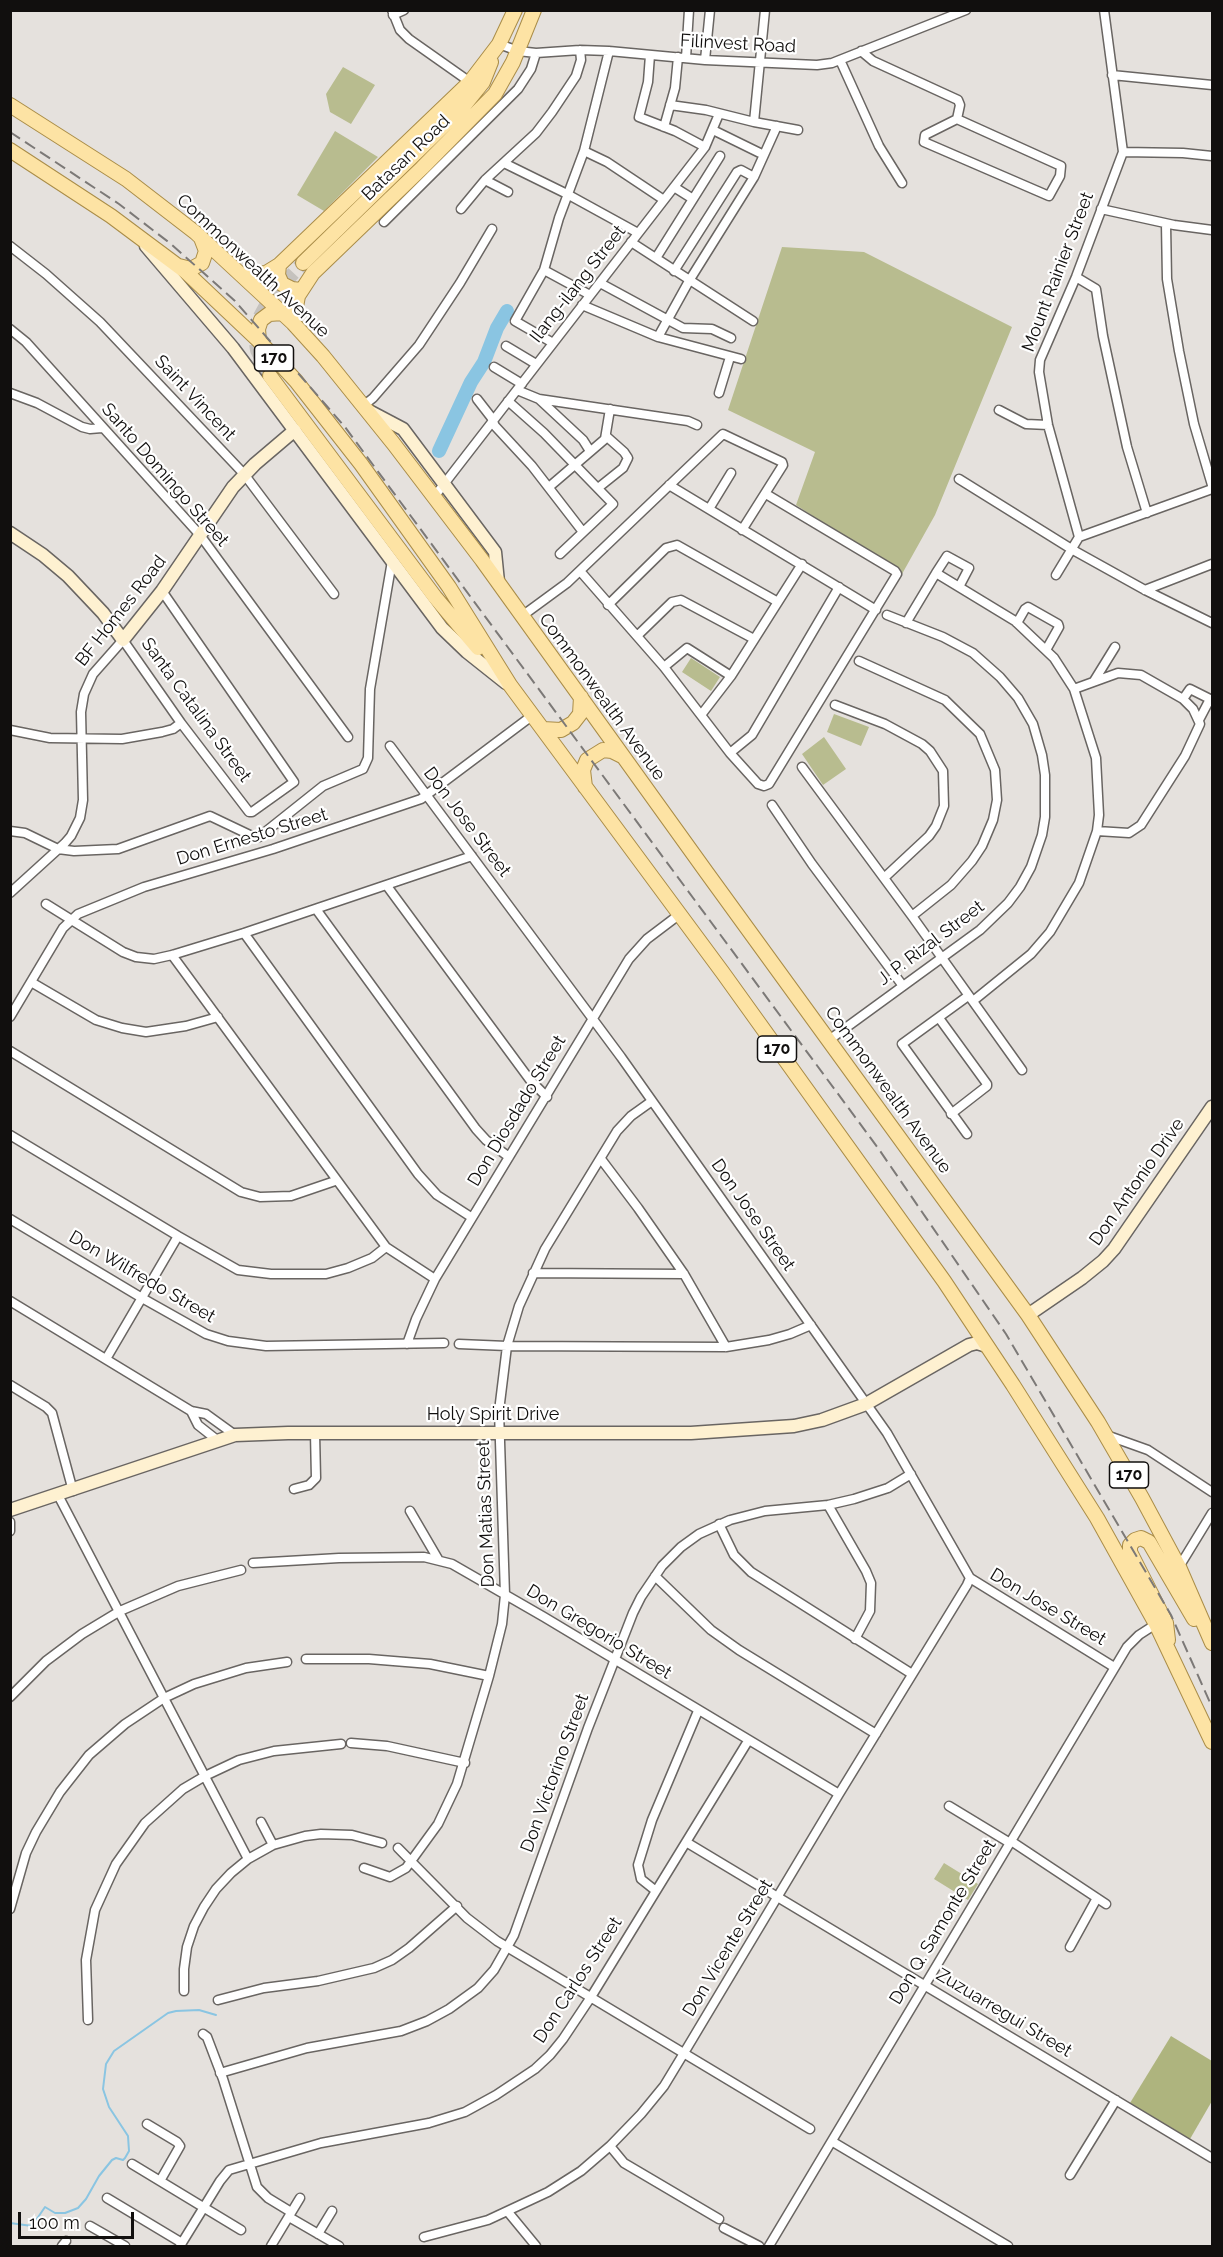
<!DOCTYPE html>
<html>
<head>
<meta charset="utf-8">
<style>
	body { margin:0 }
	#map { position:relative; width:1223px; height:2257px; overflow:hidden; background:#e5e1dd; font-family:Raleway,sans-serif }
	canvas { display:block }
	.frame { position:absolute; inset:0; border:12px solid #110f0e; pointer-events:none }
	.scale { position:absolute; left:18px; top:2212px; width:116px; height:27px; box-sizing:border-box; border:3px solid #110f0e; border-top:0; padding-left:8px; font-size:18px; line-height:21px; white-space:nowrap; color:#110f0e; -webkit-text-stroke:4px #fff; paint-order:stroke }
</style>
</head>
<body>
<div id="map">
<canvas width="1223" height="2257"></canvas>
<div class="frame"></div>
<div class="scale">100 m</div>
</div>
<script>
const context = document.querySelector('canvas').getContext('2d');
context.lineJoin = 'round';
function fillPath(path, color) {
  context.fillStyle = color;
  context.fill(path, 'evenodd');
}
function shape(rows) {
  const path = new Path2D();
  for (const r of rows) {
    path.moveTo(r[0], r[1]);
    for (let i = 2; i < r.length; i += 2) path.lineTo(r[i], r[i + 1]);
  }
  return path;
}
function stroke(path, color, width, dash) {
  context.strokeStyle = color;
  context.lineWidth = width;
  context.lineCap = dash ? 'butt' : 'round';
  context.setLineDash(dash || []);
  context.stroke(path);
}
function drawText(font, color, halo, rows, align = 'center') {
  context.font = font + ' Raleway,sans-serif';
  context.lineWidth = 4.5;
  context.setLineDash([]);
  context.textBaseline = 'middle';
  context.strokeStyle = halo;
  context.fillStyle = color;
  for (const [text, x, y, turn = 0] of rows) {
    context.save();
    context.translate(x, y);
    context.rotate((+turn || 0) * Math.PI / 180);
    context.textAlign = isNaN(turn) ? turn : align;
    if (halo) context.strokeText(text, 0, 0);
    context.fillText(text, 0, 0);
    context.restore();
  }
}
fillPath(shape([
	[343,67,375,85,351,124,330,112,326,94],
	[335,131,378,157,324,211,297,195],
	[782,247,864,252,1012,327,935,515,902,574,796,505,815,452,728,410],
	[691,658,720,677,711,691,682,672],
	[834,714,869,727,861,746,827,732],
	[824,737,846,769,823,785,802,754],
	[944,1863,978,1884,968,1900,934,1879]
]), '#b8bc8f');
fillPath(shape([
	[1171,2036,1212,2061,1212,2101,1190,2139,1130,2103]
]), '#aeb47e');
stroke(shape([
	[10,2223,32,2226,45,2207,55,2213,65,2213,78,2208,86,2199,99,2176,112,2160,116,2158,123,2160,125,2158,129,2151,128,2136,109,2107,103,2089,106,2064,114,2051,168,2013,176,2011,199,2010,216,2015]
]), '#8ac5e2', 2);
stroke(shape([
	[439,451,471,382,484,362,497,328,507,311]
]), '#8ac5e2', 14);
stroke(shape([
	[270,376,257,350,255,337,257,322,270,298,303,263]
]), '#c5c2be', 14, [14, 7]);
const street = shape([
	[392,10,400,30,409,39,470,82],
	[393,15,404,10],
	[499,44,518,51,536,53,580,50,609,51,705,60,817,65,832,63,966,10],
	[861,51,873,61,958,100,960,105,957,119,1061,166,1060,176,1049,196,924,142,925,135,957,119],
	[650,55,648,82,639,117,675,131,705,147],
	[686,58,689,10],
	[705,60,710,10],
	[840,60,879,146,902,183],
	[1112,75,1212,85],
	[670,105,706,110,754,122,798,130],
	[754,122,765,10],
	[664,127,675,88,678,57],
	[713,130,764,155],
	[584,151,607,162,664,200],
	[1123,152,1183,153,1212,156],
	[504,163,567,194,638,233],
	[485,180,508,192],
	[674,187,693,199],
	[461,209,485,180,536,133,552,112,576,76,581,60,580,50],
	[1101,209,1174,225,1212,230],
	[384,222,518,89,531,69,536,53],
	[1166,224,1167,279,1179,351,1194,424,1212,485],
	[631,242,753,321],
	[10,246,46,274,100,322,227,456,244,474,334,594],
	[656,258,720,156],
	[544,270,590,295],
	[674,271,737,172,741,170,754,177],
	[1076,277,1096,289,1103,336,1127,447,1147,513],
	[600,283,683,328,712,329,731,338],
	[582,305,658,337,741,359],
	[10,329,26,342,200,535,348,737],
	[658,337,689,281,754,177,777,126],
	[553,343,515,321,544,270,559,218,584,151,609,51],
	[506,346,536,364],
	[494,367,522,384],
	[517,390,539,399,688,421,697,425],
	[10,393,37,403,82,427,90,429,102,428],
	[719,393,730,357],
	[477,399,491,417,495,426,532,466,583,532],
	[539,399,583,440,590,451],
	[508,401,544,433,613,504,560,554],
	[363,406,373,398,419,345,460,283,492,229],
	[999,410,1026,424,1048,425],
	[959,479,1073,550,1145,590,1212,623],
	[669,485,876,610],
	[549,487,605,439,610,409],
	[598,488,623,468,628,458,624,452,606,436],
	[434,497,705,147,719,114],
	[709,509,731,473],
	[1079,537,1212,489],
	[580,571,664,667,730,753,758,784,764,786,769,784,897,574,895,571,766,494],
	[936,573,947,556,969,568,959,587],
	[1056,575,1079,537,1048,425,1039,372,1040,360,1076,277,1123,152,1104,10],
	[1145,590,1212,564],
	[608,605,666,548,677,545,778,602],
	[522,616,567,583,723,434,782,462,783,465,742,530],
	[906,623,936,573,1015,621,1054,658,1074,689,1096,758,1099,815,1097,831,1079,883,1050,932,1031,954,973,1001],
	[1017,623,1025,609,1028,607,1058,624,1059,627,1046,650],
	[637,636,672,602,681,600,754,639],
	[859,661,945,700,980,734,995,770,997,800,993,820,982,846,972,861,951,885,912,916],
	[664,667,687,648,731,676],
	[1094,681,1115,647],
	[1074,689,1118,673,1141,675,1183,699,1193,709,1200,724,1185,756,1141,825,1129,833,1097,831],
	[1183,699,1190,689,1210,699,1199,720],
	[835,705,885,724,922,744,930,751,943,771,944,806,936,826,929,836,884,878],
	[701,715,731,676,802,564],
	[10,730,50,738,122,739,162,732,173,729,181,723],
	[390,746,621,1057,887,1433,970,1578,1114,1667],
	[730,753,752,735,839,587],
	[802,767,912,916,1022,1070],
	[772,805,812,864,903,986],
	[10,831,25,833,58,849,74,851,118,849,210,816,252,836,259,837,323,786,363,769,368,758,370,689,392,561],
	[387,886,530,1080,547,1097],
	[10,893,65,843,71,836,80,818,83,800,81,712,84,694,93,674,123,640,181,723,249,812,252,812,294,782,162,591],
	[46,904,123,952,136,957,154,959,172,955,244,933,472,856],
	[316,909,476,1129,486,1140,509,1157],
	[244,933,418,1174,437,1195,471,1217],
	[172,955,386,1247,435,1279],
	[31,982,96,1020,122,1028,146,1032,186,1026,218,1017],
	[10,1017,63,928,78,914,144,887,273,849,421,799,533,715],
	[939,1018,987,1084,987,1086,951,1114],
	[829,1040,980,930,1008,903,1020,887,1031,867,1042,835,1045,817,1045,775,1042,755,1033,724,1018,698,1000,677,973,653,943,637,887,615],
	[10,1051,241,1192,260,1197,291,1196,335,1181],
	[967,1134,902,1044,968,996],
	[10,1135,178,1236,238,1270,271,1274,326,1274,348,1268,372,1258,386,1247],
	[601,1159,638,1208,684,1274,726,1347],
	[10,1219,142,1298,206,1334,228,1341,266,1346,444,1343],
	[533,1273,684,1274],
	[10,1301,191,1411,206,1414,235,1435],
	[407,1344,416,1319,435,1279,629,959,647,939,680,914],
	[459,1344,507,1346,726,1347,769,1340,790,1334,811,1325],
	[106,1359,178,1236],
	[10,1385,46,1407,52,1413,73,1491],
	[191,1411,198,1425,217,1440],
	[1106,1435,1148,1450,1212,1492],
	[294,1489,309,1485,316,1478,315,1433],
	[58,1495,248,1859],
	[828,1505,866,1571,871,1583,870,1611,855,1639],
	[410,1511,438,1559],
	[10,1522,10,1531],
	[719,1524,734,1555,751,1572,912,1674],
	[253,1563,339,1558,424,1557,452,1564,544,1617,839,1794],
	[1179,1567,1212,1513],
	[655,1576,711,1630,739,1650,876,1734],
	[306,1659,369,1659,430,1664,489,1676],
	[10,1697,46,1661,82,1634,120,1611,178,1586,241,1570],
	[351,1743,387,1746,465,1763],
	[949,1806,1010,1843],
	[261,1822,273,1845],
	[1011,1841,1106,1904],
	[686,1842,1212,2158],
	[398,1848,467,1918,497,1941,810,2129],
	[364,1868,390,1877,406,1868,438,1824,457,1784,489,1676,502,1624,505,1595,499,1411,507,1346,519,1306,545,1249,617,1131,631,1116,652,1101],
	[656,1891,641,1879,638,1865,652,1820,698,1711],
	[10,1909,26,1853,36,1832,60,1792,89,1755,125,1724,164,1698,194,1684,246,1668,287,1662],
	[1070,1947,1097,1898],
	[184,1991,184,1969,187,1947,194,1926,204,1907,216,1889,231,1873,248,1859,273,1845,305,1836,321,1834,352,1835,382,1843],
	[218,2000,264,1988,318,1981,374,1968,392,1960,409,1948,457,1906],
	[88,2020,86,1960,95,1910,116,1864,145,1823,183,1789,205,1776,239,1760,274,1751,341,1744],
	[203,2034,207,2037,223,2079,257,2187,268,2198,291,2212],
	[220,2073,307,2048,401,2031,427,2021,449,2009,478,1988,494,1970,514,1935,588,1728,633,1613,641,1597,662,1566,681,1547,699,1534,730,1520,765,1511,828,1505,854,1499,888,1488,911,1474],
	[147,2124,177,2142,180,2146,160,2181],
	[833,2142,1008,2246],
	[610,2146,624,2163,719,2219],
	[132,2164,241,2230],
	[1070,2175,1116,2100],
	[107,2198,182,2243],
	[508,2212,536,2246],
	[289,2217,339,2246],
	[90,2226,125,2246],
	[724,2228,759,2246],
	[318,2234,332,2211],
	[424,2237,488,2220,548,2192,581,2171,610,2146,641,2114,664,2086,684,2053,839,1794,967,1585,970,1578],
	[62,2246,66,2241],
	[180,2246,220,2181,229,2170,321,2143,429,2123,465,2112,496,2095,535,2069,550,2055,563,2039,591,1997,748,1741],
	[271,2246,300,2198],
	[769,2246,1127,1647,1139,1635,1156,1624]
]);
const secondary = shape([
	[146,246,233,348,442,628,467,652,506,683],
	[367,410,403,429,495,552,498,582],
	[10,533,43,555,68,576,103,613,123,640,162,591,233,487,255,464,295,430],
	[1028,1315,1082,1278,1103,1261,1114,1249,1212,1107],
	[10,1510,235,1435,288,1433,691,1433,794,1426,822,1420,866,1404,969,1345,977,1343,987,1346]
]);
const primary = shape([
	[10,105,126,179,196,233,293,323,323,356,393,443,482,560,707,873,1028,1315,1098,1422,1142,1498,1179,1567,1212,1643],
	[10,150,111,216,186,272,259,341,296,381,361,464,449,587,510,685,723,973,944,1281,1013,1385,1097,1518,1156,1624,1212,1742],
	[303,263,462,108,483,82,491,62],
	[279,265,278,275,282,284,292,289,301,290],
	[179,266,191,269,202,263,206,251,201,238],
	[242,275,266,273,279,265,470,82,499,44,515,10],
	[293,323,298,296,313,273,422,168,495,94,513,62,534,10],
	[259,341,258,329,261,320,269,314,283,313],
	[270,376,435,597,478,648],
	[543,729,561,730,573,723,580,714,581,697],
	[585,787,583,770,587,760,603,750,612,751,622,756],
	[1168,1640,1166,1623,1130,1552,1130,1545,1135,1540,1141,1538,1149,1542,1194,1619]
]);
stroke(street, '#696562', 11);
stroke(secondary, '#696562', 15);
stroke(primary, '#aa8d48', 16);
stroke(street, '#fff', 8);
stroke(secondary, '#fef1d1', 12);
stroke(primary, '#fde3a4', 14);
stroke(shape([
	[10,132,119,204,171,244,235,301,345,427,878,1148,1006,1334,1171,1615,1212,1707]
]), '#7c7977', 2, [12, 6]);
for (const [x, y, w] of [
	[274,358,39],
	[777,1049,39],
	[1129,1475,39]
]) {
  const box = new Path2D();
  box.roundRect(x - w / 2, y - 13, w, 26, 4.5);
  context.fillStyle = '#fff';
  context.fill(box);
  stroke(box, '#110f0e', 1.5);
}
drawText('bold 16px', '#110f0e', null, [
	["170",274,358],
	["170",777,1049],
	["170",1129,1475]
]);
drawText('18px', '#110f0e', '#fff', [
	["Filinvest Road",738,44,3],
	["Batasan Road",406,158,-44],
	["Commonwealth Avenue",253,266,43],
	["Mount Rainier Street",1058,272,-69],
	["Ilang-ilang Street",578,284,-52],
	["Saint Vincent",195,398,47],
	["Santo Domingo Street",165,475,49],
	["BF Homes Road",121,611,-52],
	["Commonwealth Avenue",602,697,54],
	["Santa Catalina Street",196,710,54],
	["Don Jose Street",467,822,53],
	["Don Ernesto Street",252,837,-17],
	["J. P. Rizal Street",931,943,-37],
	["Commonwealth Avenue",888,1090,54],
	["Don Diosdado Street",517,1111,-59],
	["Don Antonio Drive",1137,1182,-55],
	["Don Jose Street",753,1215,55],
	["Don Wilfredo Street",142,1277,30],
	["Holy Spirit Drive",493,1415],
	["Don Matias Street",486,1514,-92],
	["Don Jose Street",1048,1607,31],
	["Don Gregorio Street",599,1632,31],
	["Don Victorino Street",555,1773,-70],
	["Don Q. Samonte Street",943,1922,-59],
	["Don Vicente Street",728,1948,-59],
	["Don Carlos Street",578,1980,-57],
	["Zuzuarregui Street",1004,2013,31]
]);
</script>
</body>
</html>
